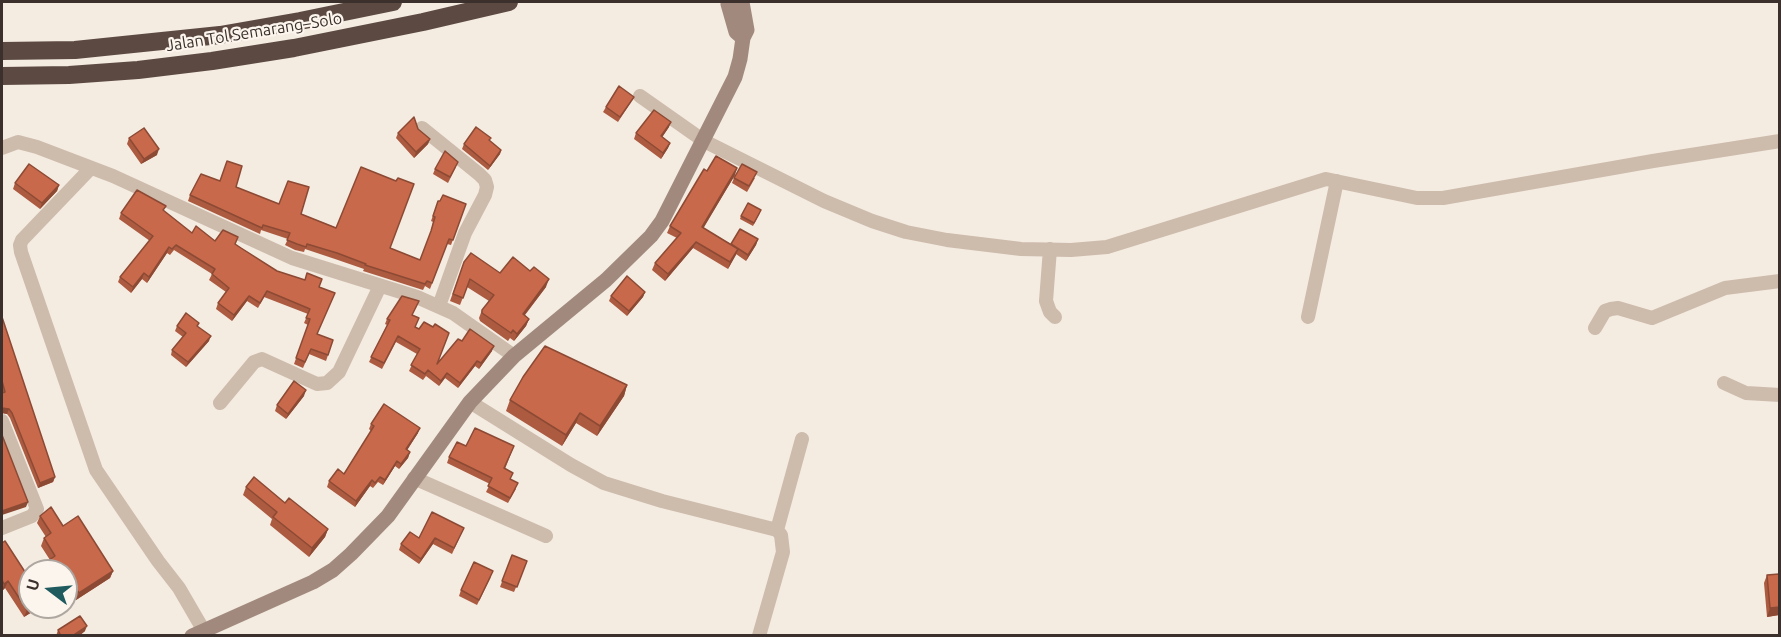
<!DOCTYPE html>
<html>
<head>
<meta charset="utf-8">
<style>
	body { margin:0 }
	#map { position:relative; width:1781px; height:637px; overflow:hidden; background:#f4ebe1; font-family:Ubuntu,sans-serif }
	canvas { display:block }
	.frame { position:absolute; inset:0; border:3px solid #3b302b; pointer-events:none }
	.north { position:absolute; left:18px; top:559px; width:60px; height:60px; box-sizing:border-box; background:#fbf5ee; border:2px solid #aea6a0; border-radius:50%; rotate:286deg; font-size:16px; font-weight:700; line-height:24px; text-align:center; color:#3b302b }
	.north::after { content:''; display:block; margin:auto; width:21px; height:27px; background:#1f5a5e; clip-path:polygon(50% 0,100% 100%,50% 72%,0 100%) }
</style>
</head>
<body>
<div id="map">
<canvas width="1781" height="637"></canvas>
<div class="frame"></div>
<div class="north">U</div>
</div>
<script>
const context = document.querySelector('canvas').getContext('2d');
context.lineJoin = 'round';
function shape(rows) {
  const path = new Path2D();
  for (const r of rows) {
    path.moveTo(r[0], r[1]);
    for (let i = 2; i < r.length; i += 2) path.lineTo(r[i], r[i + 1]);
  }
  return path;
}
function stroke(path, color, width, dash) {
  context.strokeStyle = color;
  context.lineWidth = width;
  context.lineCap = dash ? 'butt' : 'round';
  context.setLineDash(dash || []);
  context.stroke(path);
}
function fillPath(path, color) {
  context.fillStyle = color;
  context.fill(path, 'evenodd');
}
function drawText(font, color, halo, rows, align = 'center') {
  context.font = font + ' Ubuntu,sans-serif';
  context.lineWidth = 4.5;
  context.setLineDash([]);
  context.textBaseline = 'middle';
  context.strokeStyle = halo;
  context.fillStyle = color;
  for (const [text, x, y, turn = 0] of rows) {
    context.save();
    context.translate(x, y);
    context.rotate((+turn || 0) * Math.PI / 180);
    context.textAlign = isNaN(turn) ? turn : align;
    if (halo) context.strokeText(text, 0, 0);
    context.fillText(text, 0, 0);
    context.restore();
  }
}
stroke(shape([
	[640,96,704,141,824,201,872,221,906,232,947,240,1021,249,1071,250,1107,247,1326,179,1417,198,1443,198,1653,161,1780,141],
	[422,128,479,174,485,180,487,187,485,195,465,233,439,306],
	[2,148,18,142,37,147,113,176,292,258,417,297,453,313,514,356],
	[91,168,22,240,20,245,21,252,96,470,158,561,179,588,204,631],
	[1050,249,1046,301,1050,312,1055,317],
	[1308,317,1337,181],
	[1595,328,1605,311,1611,309,1618,308,1652,318,1725,288,1780,281],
	[1724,383,1746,393,1780,395],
	[470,402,571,465,604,483,662,501,777,530,781,535,783,552,759,636],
	[220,403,254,362,262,359,317,384,327,383,339,372,380,286],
	[2,421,37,509,32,516,2,528],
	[414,478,546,536],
	[777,530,802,439]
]), '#cdbbac', 14);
stroke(shape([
	[728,4,736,32,743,38],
	[192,636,313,582,333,570,351,554,388,516,470,402,514,356,606,280,651,236,662,221,735,77,740,59,743,38,747,30,742,2]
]), '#a18a7d', 15);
stroke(shape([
	[2,51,75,50,220,35,300,21,393,2],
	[2,76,69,75,138,70,212,61,294,48,423,22,509,2]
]), '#5c4a42', 18);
fillPath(shape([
	[631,102,618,122,603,112,606,107],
	[669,127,662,137,670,143,668,148,661,159,634,139,636,133],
	[418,129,430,139,428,144,414,158,396,138,398,133],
	[129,138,157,155,141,164,127,144],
	[464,144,501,150,500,154,488,170,462,149],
	[456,167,448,183,433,174,435,169],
	[707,171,735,175,703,228,731,244,758,239,756,245,746,261,736,254,728,269,693,248,665,281,652,270,655,263,677,238,667,233,670,226],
	[734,178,755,178,747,192,732,183],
	[15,183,59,185,57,191,40,209,13,189],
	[236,187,301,214,420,260,430,236,433,222,431,221,438,201,466,204,451,245,447,244,430,289,425,286,423,290,363,271,364,269,335,259,305,249,304,252,295,250,285,245,288,239,261,230,260,234,188,201,190,195],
	[164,211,192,233,215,241,235,244,277,271,319,287,317,334,333,340,326,361,309,354,303,368,294,364,308,325,304,323,308,314,264,297,258,308,247,301,232,321,216,309,218,303,226,292,209,280,212,274,174,250,170,255,167,253,147,283,142,279,131,293,118,282,120,277,150,241,119,219,121,213],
	[760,213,753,226,740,219,741,216],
	[464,262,546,287,525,315,529,319,526,326,514,341,510,338,508,341,480,321,479,318,482,310,489,301,467,287,460,305,450,301],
	[645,292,643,297,627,316,609,301,611,296],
	[413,315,415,327,437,364,462,341,492,351,479,369,475,366,458,388,445,378,439,386,426,376,423,380,409,371,417,354,396,342,382,369,369,362,387,325,385,324,387,319],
	[2,317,55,477,53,482,38,488,10,418,7,414,2,413],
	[177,326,198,327,209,341,186,367,171,355,172,350,183,337,175,331],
	[627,385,624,396,597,436,576,423,562,446,506,411,510,400],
	[304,396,286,419,275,411,277,405],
	[371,424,418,433,407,450,410,452,408,458,399,469,395,466,383,485,378,482,373,488,370,486,355,507,327,487,329,481,344,474,371,431,369,429],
	[466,446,514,446,505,469,516,489,508,503,486,492,490,484,447,463,449,457],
	[246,487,285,503,328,529,325,537,309,557,270,525,272,519,243,495],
	[40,516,63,526,113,571,110,578,76,600,68,588,66,590,66,571,50,560,41,546,44,538,46,537,37,523],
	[464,528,452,554,433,544,419,564,399,550,401,544,419,538],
	[2,543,30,607,40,607,24,617,5,588,2,591],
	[512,555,527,561,514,592,500,587],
	[1767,575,1779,615,1767,617,1764,583],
	[491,577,477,605,459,596,461,590],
	[58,630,85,631,79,636,56,636]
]), '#ac5a40');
fillPath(shape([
	[671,122,669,127,659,142,661,136],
	[430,139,428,144,414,158,416,152],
	[670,143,668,148,661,159,663,153],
	[159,149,157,155,141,164,144,159],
	[501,150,500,154,488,170,490,166],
	[737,168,735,175,700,234,702,227],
	[59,185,57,191,40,209,42,203],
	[758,239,756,245,746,261,748,255],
	[696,242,693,248,665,281,668,274],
	[169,247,167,253,147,283,149,277],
	[738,249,736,255,728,269,730,262],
	[144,273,142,279,131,293,133,287],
	[549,279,546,287,520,321,523,314],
	[645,292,643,297,627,316,629,311],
	[249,296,247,301,232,321,234,315],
	[529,319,526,326,514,341,517,334],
	[211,336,209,341,186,367,188,362],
	[494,346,492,351,479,369,481,363],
	[477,361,475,366,458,388,460,383],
	[447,373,445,378,439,386,441,381],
	[627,385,624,396,597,436,600,426],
	[306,390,304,396,286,419,288,414],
	[2,408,9,409,7,414,2,413],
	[580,413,576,423,562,446,566,435],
	[420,428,418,433,404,455,406,449],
	[410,452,408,458,399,469,401,464],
	[397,461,395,466,383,485,385,480],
	[55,477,53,482,38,488,40,483],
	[372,480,370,486,355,507,356,501],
	[28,502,26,507,2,515,2,511],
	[328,529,325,537,309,557,312,548],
	[435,538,433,544,419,564,421,559],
	[113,571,110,578,76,600,79,593],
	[8,581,5,588,2,591,4,584],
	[71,581,68,588,66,590,66,584],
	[31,607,40,607,24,617,27,610],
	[1779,607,1779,615,1767,617,1770,608],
	[87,626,85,631,79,636,72,636]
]), '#8c4a34');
const building = shape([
	[619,86,634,97,620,117,606,107,619,86],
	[654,110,671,122,661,136,670,143,663,153,636,133,654,110],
	[414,117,418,129,430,139,416,152,398,133,414,117],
	[476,127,491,138,489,140,501,150,490,166,464,144,476,127],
	[144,128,159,149,144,159,129,138,144,128],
	[445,151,458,162,450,177,435,169,445,151],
	[716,156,737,168,702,227,738,249,730,262,696,242,668,274,655,263,681,233,670,226,704,169,707,171,716,156],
	[227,161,242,166,236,187,279,204,288,181,309,187,301,214,336,228,361,167,396,181,398,178,414,184,390,248,420,260,431,231,435,217,433,216,438,201,440,201,443,195,466,204,453,240,449,239,432,283,427,281,425,284,365,265,366,264,337,253,307,244,306,247,297,244,287,240,290,233,263,225,262,228,190,195,201,174,220,181,227,161],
	[29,164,59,185,42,203,15,183,29,164],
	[742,164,757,172,749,186,734,178,742,164],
	[137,190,166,206,163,210,192,233,196,226,215,241,223,230,238,237,235,244,241,248,277,271,305,280,307,273,322,279,319,287,335,293,317,334,333,340,328,355,311,349,305,362,296,358,310,319,306,318,310,309,267,291,260,303,249,296,234,315,218,303,229,288,212,274,215,269,176,245,172,249,169,247,149,277,144,273,133,287,120,277,153,236,121,213,137,190],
	[748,203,761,210,754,223,741,216,748,203],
	[740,229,758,239,748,255,731,244,740,229],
	[471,253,500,273,513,257,530,271,534,267,549,279,523,314,529,319,517,334,513,330,511,333,482,313,482,310,494,295,470,279,463,298,453,294,464,262,471,253],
	[627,276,645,292,629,311,611,296,627,276],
	[402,296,419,301,412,315,419,318,415,327,419,329,424,322,433,327,435,324,449,333,437,364,458,339,462,341,470,329,494,346,481,363,477,361,460,383,447,373,441,381,428,370,425,374,411,365,420,349,398,336,384,363,371,357,390,320,387,319,402,296],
	[186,313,199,323,197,326,211,336,188,362,172,350,186,333,177,326,186,313],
	[2,317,55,477,40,483,12,413,9,409,2,408,2,393,5,392,2,381,2,317],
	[545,346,627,385,600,426,580,413,566,435,510,400,523,377,545,346],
	[294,381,306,390,288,414,277,405,294,381],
	[384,404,420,428,406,449,410,452,401,464,397,461,385,480,380,477,375,483,372,480,356,501,329,481,338,469,344,474,374,426,371,424,384,404],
	[475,428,514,446,504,468,513,473,510,479,518,483,510,498,488,486,492,478,449,457,457,442,466,446,475,428],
	[2,435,28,502,2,511,2,435],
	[254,477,285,503,289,498,328,529,312,548,273,517,277,512,246,487,254,477],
	[51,507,63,526,78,516,113,571,79,593,71,581,66,584,66,571,33,571,55,556,44,538,51,533,40,516,51,507],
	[432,512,464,528,454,548,435,538,421,559,401,544,410,532,419,538,432,512],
	[5,541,27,575,30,573,30,607,31,607,27,610,8,581,4,584,2,580,2,543,5,541],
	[512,555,527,561,517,587,502,581,512,555],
	[474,562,493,571,479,600,461,590,474,562],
	[1779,574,1779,607,1770,608,1767,575,1779,574],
	[80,616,87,626,72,636,61,636,58,630,80,616]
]);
fillPath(building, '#c8694b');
stroke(building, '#8c4a34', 1.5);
drawText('16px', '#3b302b', '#fbf5ee', [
	["Jalan Tol Semarang–Solo",254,32,-9]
]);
</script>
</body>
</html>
